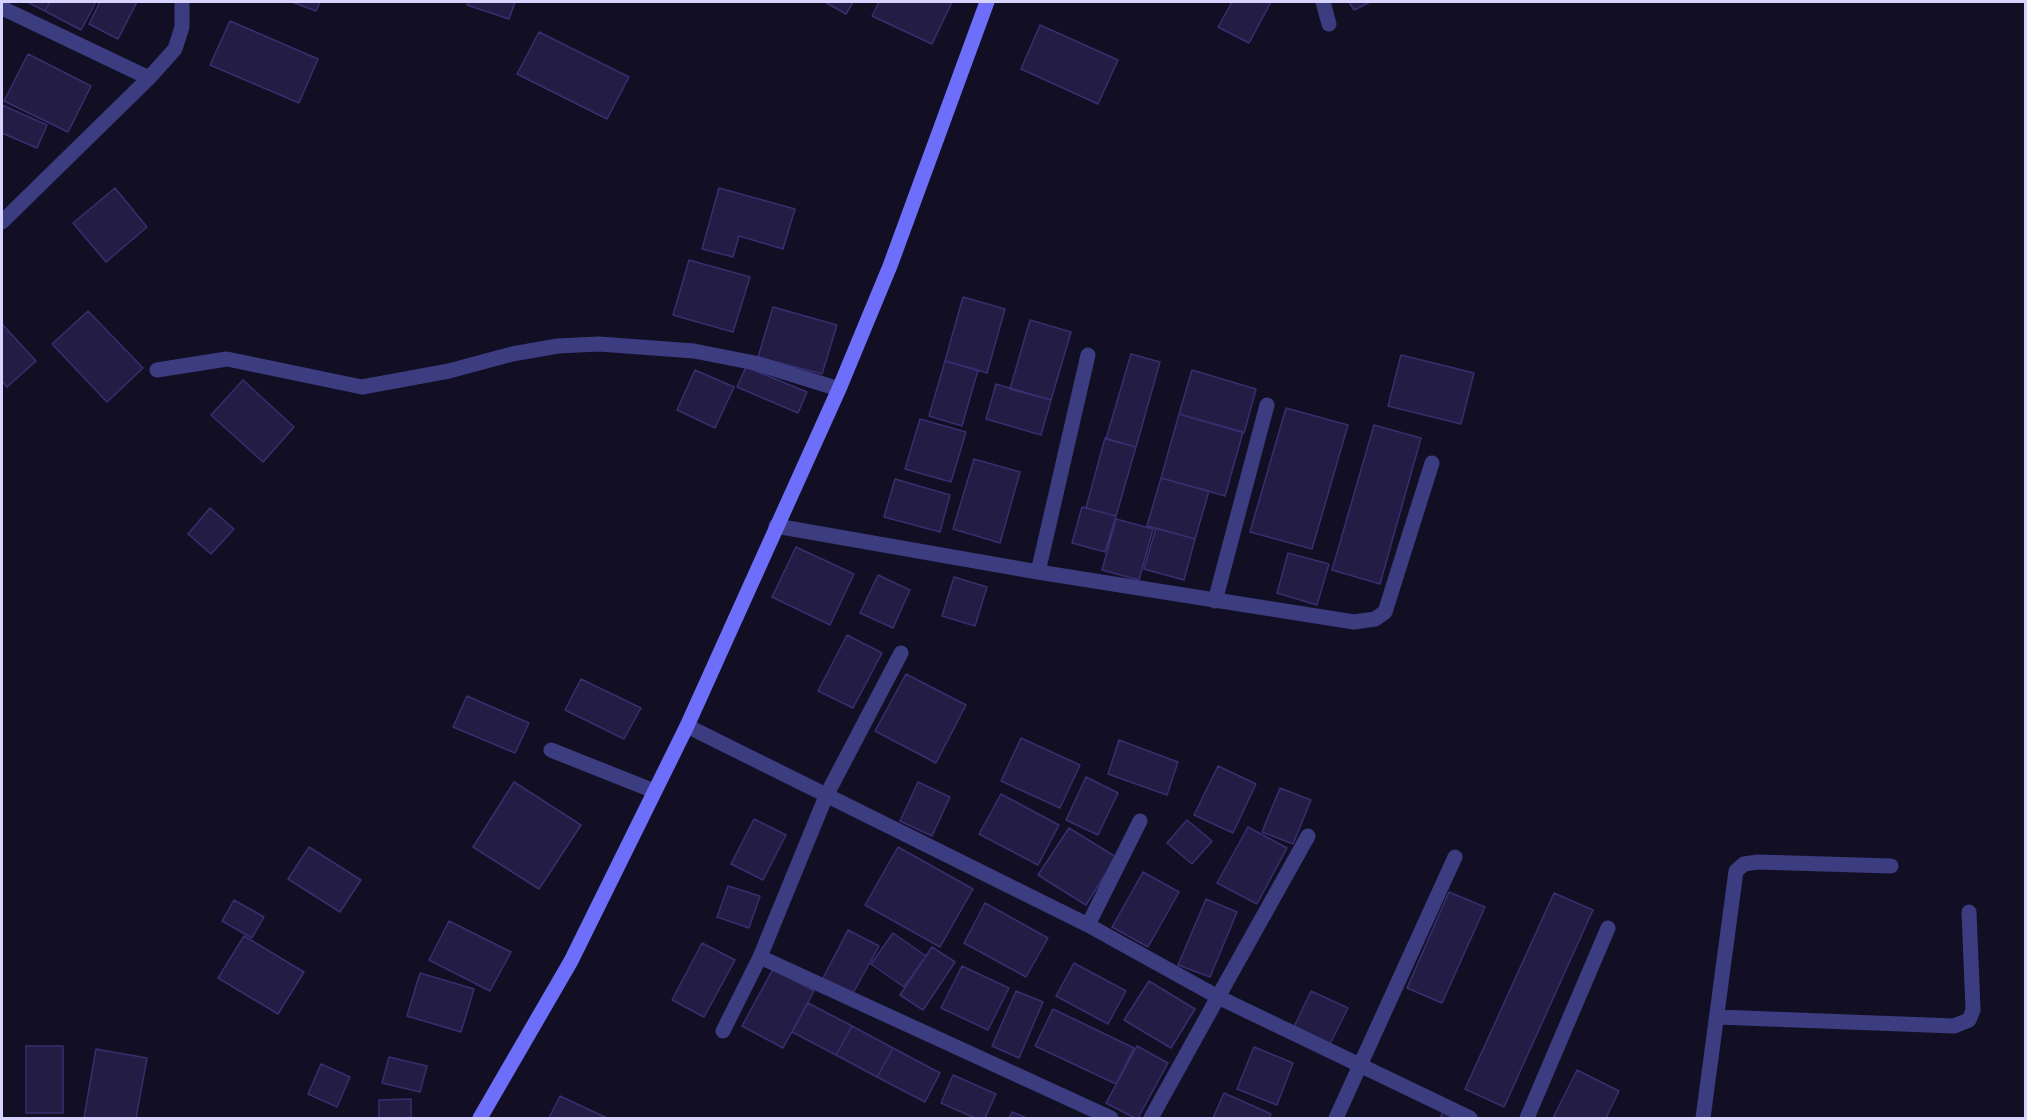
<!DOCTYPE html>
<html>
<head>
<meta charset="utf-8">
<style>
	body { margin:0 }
	#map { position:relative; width:2027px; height:1120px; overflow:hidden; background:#120f24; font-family:Helvetica,sans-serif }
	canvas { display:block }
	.frame { position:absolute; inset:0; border:3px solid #d6d3fe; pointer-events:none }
</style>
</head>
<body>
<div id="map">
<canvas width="2027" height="1120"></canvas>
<div class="frame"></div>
</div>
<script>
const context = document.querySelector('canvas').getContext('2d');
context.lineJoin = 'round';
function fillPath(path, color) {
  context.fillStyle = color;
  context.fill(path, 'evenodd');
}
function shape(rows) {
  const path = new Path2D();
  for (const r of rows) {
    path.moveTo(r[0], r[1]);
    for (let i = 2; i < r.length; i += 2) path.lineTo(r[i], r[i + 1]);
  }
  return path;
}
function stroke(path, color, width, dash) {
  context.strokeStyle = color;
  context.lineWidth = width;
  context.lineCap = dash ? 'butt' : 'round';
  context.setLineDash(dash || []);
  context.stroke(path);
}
const building = shape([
	[27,2,50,2,45,11,27,2],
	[50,2,96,2,81,30,45,11,50,2],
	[100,2,137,2,118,39,89,24,100,2],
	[292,2,320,2,316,11,292,2],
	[468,2,515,2,509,19,467,5,468,2],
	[825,2,853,2,846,14,825,2],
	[879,2,952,2,932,44,872,16,879,2],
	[1232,2,1271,2,1249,43,1218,27,1232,2],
	[1349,2,1370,2,1354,10,1349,2],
	[230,21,318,59,299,103,210,65,230,21],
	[1040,25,1118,60,1098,104,1021,69,1040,25],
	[539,32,629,77,607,119,517,74,539,32],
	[28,54,91,86,68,132,4,101,28,54],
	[2,105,47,125,37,148,2,133,2,105],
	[115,188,147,227,106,262,73,223,115,188],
	[719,188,795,209,783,249,739,236,733,257,702,249,719,188],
	[689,260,750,277,733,332,673,315,689,260],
	[963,297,1005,309,987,373,945,361,963,297],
	[773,307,837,325,822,374,758,357,773,307],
	[88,311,143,368,107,402,52,344,88,311],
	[1030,320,1071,332,1051,400,1010,389,1030,320],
	[2,324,36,361,7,387,2,381,2,324],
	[1131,354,1160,362,1136,447,1106,439,1131,354],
	[1401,355,1474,373,1461,424,1388,406,1401,355],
	[945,361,978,370,962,426,929,416,945,361],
	[746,367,807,392,798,413,737,387,746,367],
	[695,370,734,387,715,428,677,410,695,370],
	[1192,370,1256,389,1244,433,1179,414,1192,370],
	[243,380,294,427,263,462,211,415,243,380],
	[996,384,1051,400,1041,435,986,419,996,384],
	[1286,408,1348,425,1312,549,1250,532,1286,408],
	[1179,414,1243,432,1225,496,1161,478,1179,414],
	[920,419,966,432,951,482,905,469,920,419],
	[1374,425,1421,438,1380,584,1332,570,1374,425],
	[1105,438,1136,447,1116,516,1086,508,1105,438],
	[974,459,1020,472,1000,543,953,529,974,459],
	[1161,478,1209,491,1195,539,1147,526,1161,478],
	[895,479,950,495,940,532,884,517,895,479],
	[1082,507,1116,516,1105,552,1072,543,1082,507],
	[210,508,234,529,211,554,188,534,210,508],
	[1116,519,1153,529,1139,580,1102,570,1116,519],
	[1156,528,1195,539,1184,580,1144,569,1156,528],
	[796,547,854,574,830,625,772,597,796,547],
	[1288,553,1329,564,1317,605,1277,593,1288,553],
	[878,575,910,590,893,628,860,613,878,575],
	[954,577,987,587,975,626,942,616,954,577],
	[847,635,882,653,853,708,818,691,847,635],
	[906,674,966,705,936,763,875,731,906,674],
	[581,679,641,708,624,739,565,710,581,679],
	[467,696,529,723,515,753,453,727,467,696],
	[1021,738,1080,765,1060,808,1001,781,1021,738],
	[1119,740,1178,762,1167,795,1108,774,1119,740],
	[1218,766,1256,784,1233,833,1194,815,1218,766],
	[1086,777,1118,793,1098,835,1066,820,1086,777],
	[514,782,581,825,539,889,473,847,514,782],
	[918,782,950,797,932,836,900,821,918,782],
	[1280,788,1311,800,1293,844,1262,832,1280,788],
	[1001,794,1059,825,1038,865,979,834,1001,794],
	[754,819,786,835,763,880,731,864,754,819],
	[1187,820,1212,841,1192,864,1167,843,1187,820],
	[1248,827,1287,848,1257,904,1217,883,1248,827],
	[1069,828,1116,857,1086,905,1038,875,1069,828],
	[309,847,361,880,340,912,288,879,309,847],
	[898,847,973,889,940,947,865,905,898,847],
	[1143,872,1179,892,1148,947,1112,927,1143,872],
	[728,886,760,896,749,928,717,917,728,886],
	[1449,892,1485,907,1442,1003,1407,988,1449,892],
	[1554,893,1593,910,1504,1107,1465,1089,1554,893],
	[1206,899,1237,912,1210,977,1178,965,1206,899],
	[234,900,264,917,252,938,222,921,234,900],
	[985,903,1048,938,1026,977,964,943,985,903],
	[449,921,511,952,490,991,429,960,449,921],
	[848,930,879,946,852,995,822,980,848,930],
	[893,933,926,956,904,987,871,964,893,933],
	[244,936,304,972,278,1014,218,978,244,936],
	[702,943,735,960,704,1017,672,1000,702,943],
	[932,947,955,962,923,1010,900,995,932,947],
	[1074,963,1126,991,1108,1024,1056,996,1074,963],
	[962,966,1009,988,988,1030,941,1008,962,966],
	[773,969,814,991,783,1048,742,1026,773,969],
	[420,973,474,989,461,1032,407,1016,420,973],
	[1149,981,1195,1009,1171,1048,1124,1020,1149,981],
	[1016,991,1043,1002,1019,1058,992,1046,1016,991],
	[1311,991,1348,1008,1329,1046,1293,1029,1311,991],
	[808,1003,852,1026,836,1055,792,1032,808,1003],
	[1053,1009,1134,1048,1116,1084,1035,1046,1053,1009],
	[852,1026,893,1048,877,1077,836,1055,852,1026],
	[26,1046,63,1046,63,1113,26,1113,26,1046],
	[1137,1046,1168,1063,1138,1118,1135,1118,1106,1103,1137,1046],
	[1254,1047,1293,1063,1277,1105,1237,1089,1254,1047],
	[893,1048,940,1073,925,1102,877,1077,893,1048],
	[96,1049,147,1058,136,1118,84,1118,96,1049],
	[389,1057,427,1066,420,1092,382,1083,389,1057],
	[321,1064,350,1077,337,1107,308,1094,321,1064],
	[1577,1070,1619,1091,1606,1118,1553,1118,1577,1070],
	[953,1075,996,1094,985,1118,975,1118,941,1103,953,1075],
	[1224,1093,1271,1114,1269,1118,1213,1118,1224,1093],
	[560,1096,607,1118,549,1118,560,1096],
	[411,1099,411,1118,379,1118,379,1100,411,1099],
	[1012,1112,1027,1118,1009,1118,1012,1112],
	[1443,1112,1458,1118,1440,1118,1443,1112]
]);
fillPath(building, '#231c44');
stroke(building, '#392e6f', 1.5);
stroke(shape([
	[1323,2,1329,24],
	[2,8,149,78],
	[2,222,149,78,175,49,182,27,182,2],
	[157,370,227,359,362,387,449,371,512,354,558,346,599,344,694,351,755,363,839,389],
	[776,526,1038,572,1354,622,1375,619,1385,612,1432,463],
	[1038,572,1088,355],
	[1215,601,1267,405],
	[687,726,1088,925,1218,997,1151,1118],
	[551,750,654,791],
	[1308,836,1218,997,1470,1118],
	[1088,925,1140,821],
	[760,957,1111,1118],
	[1717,1017,1954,1026,1969,1020,1973,1010,1969,912],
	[723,1031,760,957,826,796,901,653],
	[1336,1118,1455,857],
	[1527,1118,1608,928],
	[1703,1118,1736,871,1744,864,1758,862,1891,866]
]), '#3c3c81', 15);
stroke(shape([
	[480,1118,571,961,687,726,839,389,890,266,987,2]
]), '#6d6efa', 15);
</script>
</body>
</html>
